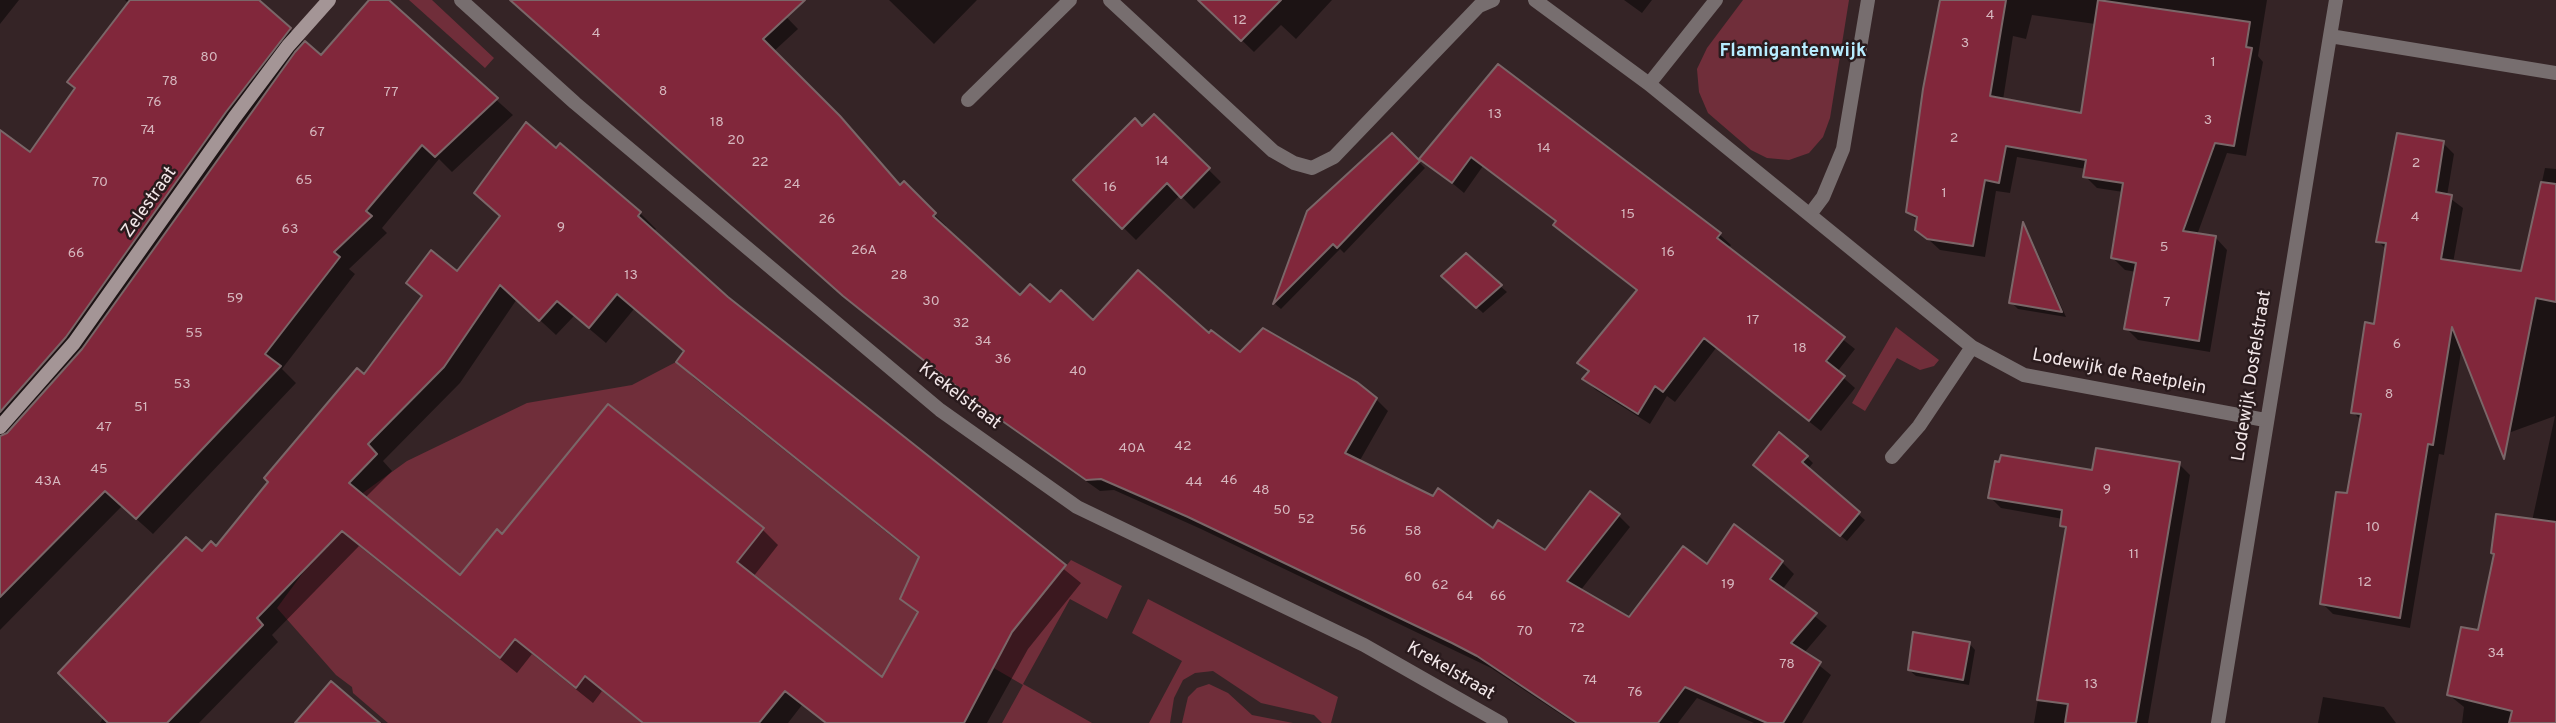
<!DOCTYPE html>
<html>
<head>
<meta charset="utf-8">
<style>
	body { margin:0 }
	canvas { display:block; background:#352426 }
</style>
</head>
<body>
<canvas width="2556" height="723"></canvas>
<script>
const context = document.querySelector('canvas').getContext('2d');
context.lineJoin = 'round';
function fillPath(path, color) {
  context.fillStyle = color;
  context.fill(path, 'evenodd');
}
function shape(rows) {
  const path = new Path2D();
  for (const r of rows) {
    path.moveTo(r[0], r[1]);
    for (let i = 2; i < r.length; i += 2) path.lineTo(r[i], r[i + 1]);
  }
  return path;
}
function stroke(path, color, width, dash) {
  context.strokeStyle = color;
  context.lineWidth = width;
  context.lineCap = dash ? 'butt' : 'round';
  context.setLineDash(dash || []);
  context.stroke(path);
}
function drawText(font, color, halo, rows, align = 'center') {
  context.font = font + ' Overpass,sans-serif';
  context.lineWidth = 5;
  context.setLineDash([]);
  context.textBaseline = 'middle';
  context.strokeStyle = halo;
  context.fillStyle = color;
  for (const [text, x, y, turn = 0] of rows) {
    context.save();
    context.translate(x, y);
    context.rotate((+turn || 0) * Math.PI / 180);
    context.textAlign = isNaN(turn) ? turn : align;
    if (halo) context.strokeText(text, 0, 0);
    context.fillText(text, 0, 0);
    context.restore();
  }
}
fillPath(shape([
	[409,0,432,0,494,58,485,68],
	[1743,0,1849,0,1830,118,1823,137,1809,153,1789,160,1767,158,1751,150,1708,113,1699,92,1697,69,1707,48],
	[1896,327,1939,360,1934,366,1920,370,1897,358,1865,411,1852,403],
	[676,362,855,506,877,520,875,523,939,574,901,599,918,612,881,679,727,621,665,451,608,404,518,514,570,588,497,530,435,606,500,658,515,639,576,688,585,676,664,723,388,723,353,693,352,687,336,675,277,608,360,495,407,461,527,403,632,385],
	[1071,560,1122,586,1107,619,1070,599,1023,684,1092,723,1002,723,1023,685,992,667,1012,632],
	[1148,599,1338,697,1331,723,1322,723,1314,715,1261,703,1213,671,1195,673,1183,680,1174,698,1170,723,1149,723,1182,661,1132,633],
	[1209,684,1228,693,1252,715,1293,723,1182,723,1188,697,1197,688]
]), '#702e3a');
fillPath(shape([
	[0,0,19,0,0,24],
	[125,0,256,0,321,57,372,0,386,0,513,115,452,172,439,159,382,228,387,233,349,269,355,274,282,369,296,383,153,534,122,506,0,630,0,132,31,154,77,89,129,4],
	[516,0,770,0,798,29,773,52,901,187,904,184,946,226,943,228,1020,298,1050,305,1093,322,1209,336,1240,355,1376,399,1388,411,1359,462,1494,530,1545,553,1618,515,1630,527,1580,591,1630,620,1708,566,1782,562,1794,574,1782,590,1827,626,1804,653,1831,675,1802,723,1754,723,1697,698,1678,723,1574,723,1491,668,1201,529,1114,490,1100,491,995,417,857,307],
	[889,0,977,0,934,44],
	[1200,0,1332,0,1296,39,1281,25,1254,52],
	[1624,0,1652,0,1642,13],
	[1941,0,2267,0,2258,56,2263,62,2246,156,2227,153,2197,235,2216,238,2227,250,2210,352,2138,340,2126,328,2136,272,2125,270,2113,258,2123,192,2097,188,2085,176,2086,169,2017,157,2010,193,1996,191,1985,257,1940,250,1917,229,1918,222,1908,212],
	[2032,15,2095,24,2083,115,2003,100,2013,36,2026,39],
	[1498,66,1719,234,1731,245,1728,249,1855,349,1837,372,1855,388,1821,431,1716,348,1675,402,1667,396,1650,424,1596,390,1585,379,1590,373,1579,363,1638,292,1567,236,1557,223,1483,166,1464,193,1422,158],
	[1154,116,1221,182,1194,209,1180,195,1136,240,1075,180],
	[1392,135,1425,168,1344,253,1340,249,1281,309,1275,304,1309,212],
	[2443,143,2454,154,2447,196,2463,208,2453,263,2522,273,2545,168,2556,169,2556,723,2462,723,2464,707,2449,695,2480,632,2496,556,2493,553,2532,521,2555,416,2503,435,2462,346,2444,455,2439,454,2410,628,2333,614,2322,603,2348,495,2361,420,2353,412,2376,326,2387,250,2378,241],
	[556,151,640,213,656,229,653,232,727,298,1081,583,1028,649,987,723,828,723,802,705,788,723,642,723,602,691,593,703,532,654,517,673,359,546,272,635,278,642,199,723,100,723,202,554,217,548,364,376,423,298,408,283,457,274],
	[517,299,556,335,574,316,606,343,634,309,685,353,678,362,694,378,920,559,903,599,919,615,882,680,753,577,778,545,762,529,460,578,365,498,392,471,383,461,460,383],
	[2024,226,2028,231,2066,317,2018,309,2011,302],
	[1466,256,1507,292,1483,313,1444,277],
	[1807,457,1813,463,1808,469,1865,520,1847,541,1761,471],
	[2179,464,2190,475,2148,723,2034,723,2067,531,2062,526,2063,519,2001,508,1990,497,2094,472],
	[1969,643,1975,650,1969,685,1916,676,1909,670],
	[2323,697,2384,707,2396,723,2318,723]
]), '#0007');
const building = shape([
	[130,0,259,0,291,28,226,112,66,337,0,412,0,130,30,152,75,88,67,82,130,0],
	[369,0,389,0,498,98,435,157,422,145,366,211,372,216,334,252,340,257,265,354,281,366,136,519,105,491,0,597,0,436,7,433,82,349,295,52,305,41,321,55,369,0],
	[510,0,805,0,763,39,840,116,900,185,904,181,936,213,933,216,1020,295,1030,284,1050,302,1061,290,1093,320,1138,270,1209,333,1211,330,1240,352,1263,328,1357,382,1377,398,1345,453,1433,496,1438,488,1493,528,1498,520,1545,550,1590,491,1620,514,1567,581,1629,617,1683,546,1707,564,1734,524,1783,561,1770,579,1817,613,1791,643,1821,662,1783,723,1767,723,1685,687,1658,723,1577,723,1477,656,1452,643,1188,517,1101,479,1086,480,981,406,843,296,510,0],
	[1198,0,1281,0,1241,41,1198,0],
	[1940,0,2006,0,1990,96,2081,113,2098,0,2250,22,2246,47,2252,48,2234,146,2215,143,2183,231,2216,236,2199,341,2124,329,2136,263,2111,258,2123,183,2083,177,2086,160,2006,146,1999,183,1985,180,1973,246,1927,239,1915,230,1917,217,1906,212,1923,89,1940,0],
	[1498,64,1721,233,1717,238,1845,337,1826,361,1845,376,1809,421,1704,338,1663,392,1655,386,1638,414,1582,379,1589,371,1577,363,1637,290,1553,225,1556,221,1471,157,1452,183,1419,159,1498,64],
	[1154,114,1210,168,1181,198,1167,183,1122,229,1073,180,1135,118,1142,126,1154,114],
	[526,122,556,148,560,143,641,212,638,216,728,297,1066,565,1012,632,964,723,826,723,785,691,759,723,643,723,585,676,576,688,515,639,500,658,342,531,257,618,263,625,167,723,108,723,58,673,186,537,202,551,211,541,216,546,268,482,264,478,357,368,364,374,422,296,406,283,431,250,457,271,500,216,474,193,526,122],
	[500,285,539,321,557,301,589,328,617,294,684,351,676,362,919,557,900,599,918,612,882,677,737,562,764,528,608,404,502,534,497,529,460,575,349,483,377,454,368,444,444,367,500,285],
	[1392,133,1420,161,1337,248,1333,244,1273,304,1307,211,1392,133],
	[2397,133,2444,141,2436,192,2452,195,2441,259,2521,271,2541,182,2556,184,2556,302,2536,298,2504,459,2452,327,2433,445,2428,444,2400,618,2320,604,2336,492,2347,493,2361,414,2351,413,2365,322,2374,324,2386,243,2376,242,2397,133],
	[2023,222,2062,312,2009,303,2023,222],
	[1466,253,1502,285,1476,308,1441,276,1466,253],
	[1779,432,1808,456,1802,462,1860,512,1840,536,1753,465,1779,432],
	[2096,448,2180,462,2136,723,2065,723,2068,704,2037,700,2066,527,2060,526,2062,510,1988,498,1995,461,1999,462,2001,455,2092,470,2096,448],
	[2496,514,2556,522,2556,723,2509,723,2512,711,2447,695,2461,627,2478,630,2494,554,2491,553,2496,514],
	[1913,632,1970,642,1963,680,1908,670,1913,632],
	[331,681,380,723,295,723,331,681]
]);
fillPath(building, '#81273b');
stroke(building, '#7a6668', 2);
stroke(shape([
	[461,0,575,103,940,410,1077,507,1364,645,1501,723],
	[1110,0,1273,151,1294,163,1312,168,1334,157,1479,6,1493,0],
	[1535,0,1649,84,1972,347,2024,375,2265,420],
	[2336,0,2330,36,2556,73],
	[1649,84,1716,0],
	[968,100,1070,0],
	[1811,213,1823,197,1843,149,1868,0],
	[1892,457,1919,426,1972,347],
	[2218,723,2330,36]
]), '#776e6f', 14);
stroke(shape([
	[0,427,74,343,234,118,288,46,329,0]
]), '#a49596', 14);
drawText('14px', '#d6b7be', null, [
	["4",1990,16],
	["12",1240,21],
	["4",596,34],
	["3",1965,44],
	["80",209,58],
	["1",2213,63],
	["78",170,82],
	["8",663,92],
	["77",391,93],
	["76",154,103],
	["13",1495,115],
	["3",2208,121],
	["18",717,123],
	["74",148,131],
	["67",317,133],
	["2",1954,139],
	["20",736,141],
	["14",1544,149],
	["14",1162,162],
	["22",760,163],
	["2",2416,164],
	["65",304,181],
	["70",100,183],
	["24",792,185],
	["16",1110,188],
	["1",1944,194],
	["15",1628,215],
	["4",2415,218],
	["26",827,220],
	["9",561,228],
	["63",290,230],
	["5",2164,248],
	["26A",864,251],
	["16",1668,253],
	["66",76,254],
	["13",631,276],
	["28",899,276],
	["59",235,299],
	["30",931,302],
	["7",2167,303],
	["17",1753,321],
	["32",961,324],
	["55",194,334],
	["34",983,342],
	["6",2397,345],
	["18",1800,349],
	["36",1003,360],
	["40",1078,372],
	["53",182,385],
	["8",2389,395],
	["51",141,408],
	["47",104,428],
	["42",1183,447],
	["40A",1132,449],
	["45",99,470],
	["46",1229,481],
	["43A",48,482],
	["44",1194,483],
	["9",2107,490],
	["48",1261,491],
	["50",1282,511],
	["52",1306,520],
	["10",2373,528],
	["56",1358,531],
	["58",1413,532],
	["11",2134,555],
	["60",1413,578],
	["12",2365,583],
	["19",1728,585],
	["62",1440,586],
	["64",1465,597],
	["66",1498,597],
	["72",1577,629],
	["70",1525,632],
	["34",2496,654],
	["78",1787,665],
	["74",1590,681],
	["13",2091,685],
	["76",1635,693]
]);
drawText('18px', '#f3e7e9', '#2a1b1d', [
	["Zelestraat",150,203,-55],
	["Lodewijk de Raetplein",2119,373,11],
	["Lodewijk Dosfelstraat",2253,376,-81],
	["Krekelstraat",959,397,37],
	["Krekelstraat",1450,672,30]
]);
drawText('bold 19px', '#b7ecff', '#2a1b1d', [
	["Flamigantenwijk",1793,52]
]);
</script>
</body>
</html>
